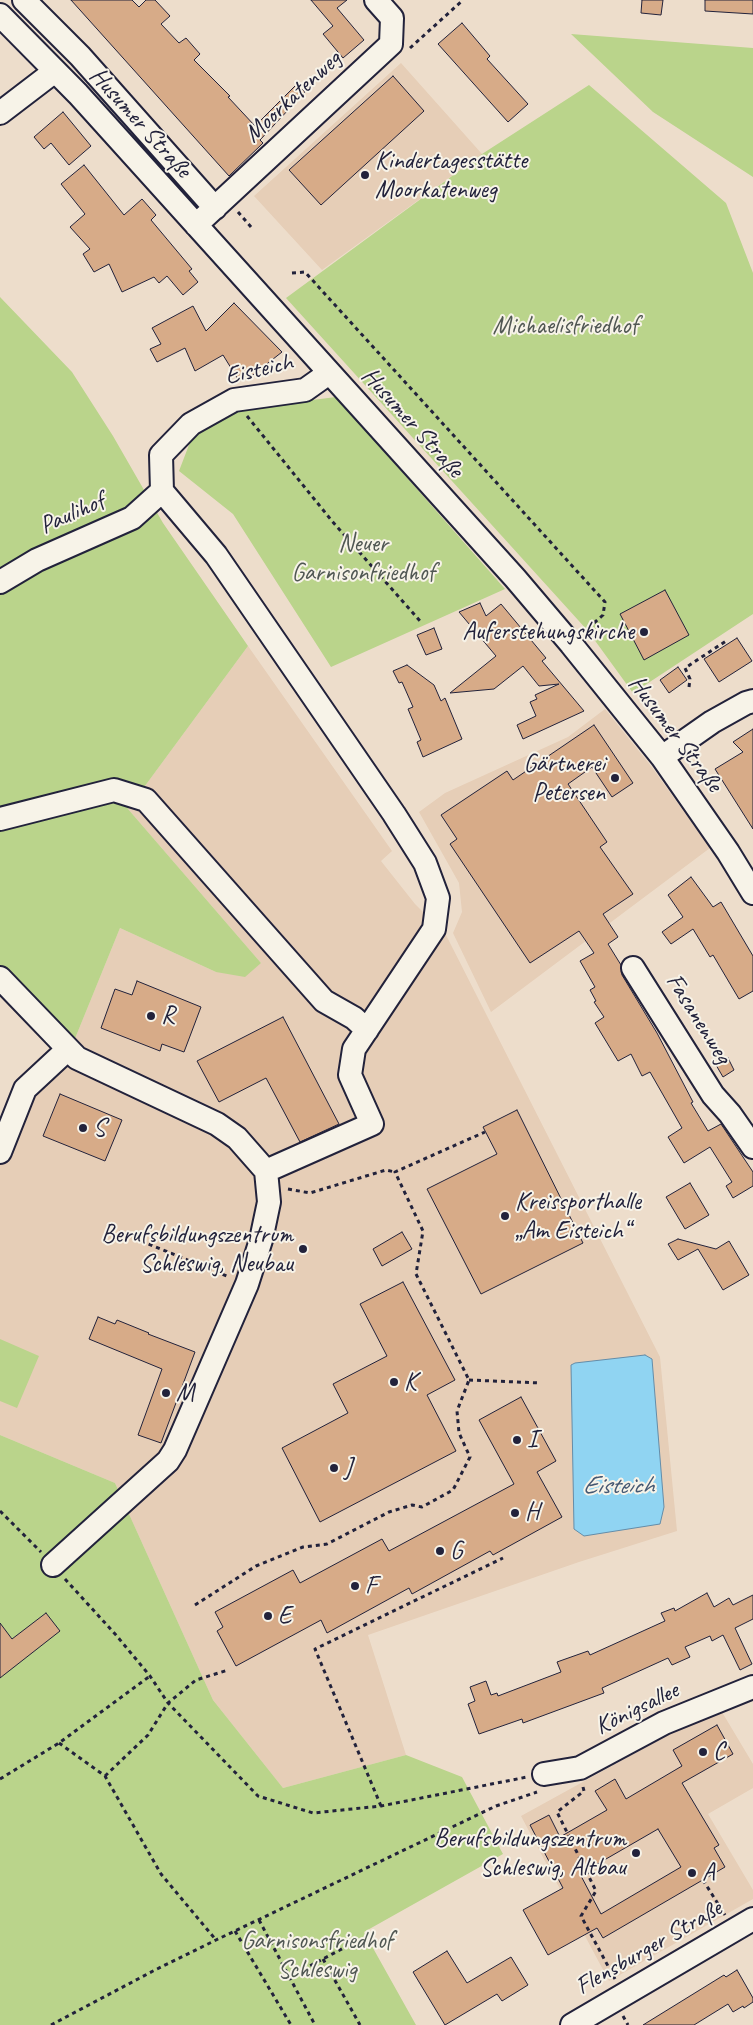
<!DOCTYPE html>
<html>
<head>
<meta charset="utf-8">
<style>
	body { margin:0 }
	canvas { display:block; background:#edddcb }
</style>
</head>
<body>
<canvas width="753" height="2025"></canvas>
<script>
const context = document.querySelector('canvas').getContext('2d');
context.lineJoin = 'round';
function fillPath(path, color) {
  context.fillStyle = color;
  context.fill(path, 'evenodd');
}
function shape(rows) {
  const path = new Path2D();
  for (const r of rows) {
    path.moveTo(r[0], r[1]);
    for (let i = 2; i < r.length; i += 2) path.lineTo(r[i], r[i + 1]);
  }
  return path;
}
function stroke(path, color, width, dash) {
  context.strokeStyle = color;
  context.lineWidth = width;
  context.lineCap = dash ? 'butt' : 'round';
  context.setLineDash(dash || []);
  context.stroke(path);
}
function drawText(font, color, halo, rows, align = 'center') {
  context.font = font + ' Caveat,sans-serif';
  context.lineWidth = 4;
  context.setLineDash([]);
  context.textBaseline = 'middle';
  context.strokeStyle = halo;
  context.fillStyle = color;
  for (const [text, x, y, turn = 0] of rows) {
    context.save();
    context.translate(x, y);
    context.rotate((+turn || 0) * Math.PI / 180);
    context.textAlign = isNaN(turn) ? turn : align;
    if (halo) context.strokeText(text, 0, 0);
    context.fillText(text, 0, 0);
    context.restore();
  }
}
fillPath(shape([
	[401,63,482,154,322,270,254,196],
	[248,646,392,851,381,861,415,904,446,935,660,1357,677,1531,579,1562,368,1635,406,1755,283,1788,213,1700,115,1483,0,1435,0,1141,74,1041,120,928,216,972,261,963,128,809],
	[605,709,651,766,710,848,491,1012,453,933,462,912,459,883,419,812,445,793,568,737],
	[719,1707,753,1764,753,1788,708,1814,753,1890,753,1899,609,1981,521,1816]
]), '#e6ceb7');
fillPath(shape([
	[571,34,753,48,753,177,653,112],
	[589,85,726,203,753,273,753,614,633,693,588,631,286,298,482,154],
	[0,297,72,372,113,436,163,523,248,646,128,809,261,963,245,977,216,972,120,928,74,1041,0,969],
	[336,397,505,589,331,667,233,514,179,471,192,437,241,409],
	[0,1339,39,1356,17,1408,0,1401],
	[0,1435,115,1483,213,1700,283,1788,406,1755,462,1777,503,1854,364,1932,416,2025,0,2025]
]), '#bad48b');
const water = shape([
	[645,1355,652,1359,664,1507,660,1524,584,1536,574,1529,571,1365,575,1363,645,1355]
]);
fillPath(water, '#90d4f2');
stroke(water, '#648da9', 1);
const building = shape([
	[71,0,132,0,139,7,146,0,155,0,170,16,161,24,179,43,186,38,200,54,194,60,230,96,228,97,255,126,297,84,305,92,260,140,263,143,229,176,71,0],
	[311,0,347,0,337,8,364,40,343,58,323,34,333,26,311,0],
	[642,0,663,0,661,15,641,13,642,0],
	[705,0,753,0,753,14,705,11,705,0],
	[462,23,490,56,487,59,528,104,508,122,438,44,462,23],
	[393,76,424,111,321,205,289,170,393,76],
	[63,112,91,146,69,165,51,143,44,149,34,137,63,112],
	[84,165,124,215,142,199,156,215,151,220,192,269,189,271,198,282,183,295,167,276,159,283,154,277,122,292,109,264,94,272,83,254,90,249,70,227,85,214,61,184,84,165],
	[234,303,282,352,249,378,239,381,223,355,195,371,185,348,157,362,150,349,161,344,152,328,193,306,206,331,234,303],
	[665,590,689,635,644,660,620,614,665,590],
	[480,603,486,616,501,604,546,658,542,661,584,711,523,739,517,725,536,716,530,702,537,699,535,695,559,684,539,686,523,666,494,689,450,693,496,656,459,612,480,603],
	[434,628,442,649,426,655,417,635,434,628],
	[737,638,752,661,719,682,704,659,737,638],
	[407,665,434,685,441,701,445,698,462,739,423,757,417,742,421,740,408,709,413,707,402,682,399,683,393,671,407,665],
	[678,667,687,680,669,693,660,680,678,667],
	[594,725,633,783,612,797,592,767,568,784,607,842,600,847,633,894,603,914,618,937,608,944,621,965,622,975,657,1033,693,1102,691,1103,708,1131,721,1124,753,1172,753,1186,733,1198,726,1186,732,1182,710,1147,684,1163,668,1137,682,1128,650,1072,642,1076,631,1054,618,1061,595,1023,604,1017,594,1002,596,1001,590,990,595,987,580,961,594,953,579,931,530,963,450,844,457,839,441,815,507,771,513,780,594,725],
	[753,729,753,829,715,769,743,752,733,742,753,729],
	[691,877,713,907,721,902,753,956,753,991,739,999,713,955,710,957,693,929,671,944,662,932,683,917,668,895,691,877],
	[137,981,201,1007,184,1052,162,1044,160,1051,101,1028,115,989,132,995,137,981],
	[283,1017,339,1124,300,1142,266,1078,219,1102,197,1061,283,1017],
	[728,1058,734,1070,723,1077,716,1065,728,1058],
	[60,1094,122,1120,105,1161,43,1136,60,1094],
	[517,1110,583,1243,481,1294,427,1189,497,1154,483,1127,517,1110],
	[690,1183,709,1215,685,1229,666,1197,690,1183],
	[402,1232,412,1249,382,1266,373,1249,402,1232],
	[678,1239,716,1249,729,1241,749,1275,723,1290,698,1249,678,1260,668,1244,678,1239],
	[403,1282,455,1380,427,1395,456,1451,320,1522,282,1448,348,1413,333,1384,387,1356,360,1304,403,1282],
	[98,1317,115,1324,117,1320,149,1333,148,1334,195,1352,161,1443,138,1435,162,1369,89,1339,98,1317],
	[521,1397,556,1461,537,1472,562,1517,493,1555,490,1551,412,1594,409,1588,327,1633,321,1620,236,1666,217,1631,223,1627,215,1612,293,1570,300,1583,382,1539,389,1551,514,1484,479,1420,521,1397],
	[707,1593,714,1607,729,1598,733,1605,753,1595,753,1619,735,1628,752,1664,740,1670,723,1635,712,1641,710,1636,685,1647,690,1657,672,1665,668,1658,602,1688,604,1693,523,1723,522,1719,479,1734,468,1704,475,1701,470,1687,486,1681,491,1695,497,1693,498,1696,561,1672,557,1662,588,1651,590,1655,665,1621,661,1613,674,1608,675,1611,707,1593],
	[46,1613,60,1631,0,1678,0,1623,12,1639,46,1613],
	[717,1725,733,1754,682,1783,719,1845,714,1848,725,1867,603,1938,597,1928,548,1955,523,1910,563,1888,530,1825,549,1815,560,1837,607,1810,595,1791,615,1779,626,1799,682,1766,673,1750,717,1725],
	[658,1829,681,1867,601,1914,580,1874,658,1829],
	[447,1951,467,1983,511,1957,528,1985,502,2001,497,1994,445,2025,413,1972,447,1951],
	[737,1970,753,1998,753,2002,744,2008,743,2006,733,2012,728,2004,694,2025,643,2025,724,1975,726,1977,737,1970]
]);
fillPath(building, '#d7ab88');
stroke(building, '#22223b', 1);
const minor = shape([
	[24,0,80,56,215,208],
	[0,15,78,94,515,578,571,644,662,757,728,852,753,893],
	[0,113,55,71],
	[196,225,391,44,392,18,376,0],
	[162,491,161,455,191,424,234,400,305,390,329,373],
	[0,582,37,560,132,518,162,491],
	[662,757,712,722,746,703,753,701],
	[0,819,114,790,146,800,324,1001,354,1018,367,1030],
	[633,968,713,1095,730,1114,753,1147],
	[0,978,77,1058,217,1124,237,1138,266,1171,372,1124,350,1075,354,1049,434,929,438,898,425,863,394,814,216,555,162,491],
	[0,1152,25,1089,68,1049],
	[53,1565,168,1461,175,1450,247,1284,261,1240,269,1202,266,1171],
	[544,1774,580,1768,664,1723,753,1687],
	[572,2025,753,1919]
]);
stroke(minor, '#22223b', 26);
stroke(shape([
	[410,48,463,0],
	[238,212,251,227],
	[292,273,305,272,605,602,603,615,584,632],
	[247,416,332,521,420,621],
	[689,687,690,679,685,668,726,641],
	[288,1189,310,1193,386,1170,395,1172],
	[119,1232,229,1277],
	[469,1380,540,1383],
	[0,1511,41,1552],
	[65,1579,116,1635,150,1676,168,1703,258,1796,313,1813,381,1806,527,1777],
	[195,1605,256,1566,303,1547,327,1544,389,1512,412,1505,422,1507,453,1490,470,1457,459,1433,457,1411,469,1380,416,1274,423,1231,395,1172,485,1132],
	[59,1743,105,1776,161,1874,216,1940],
	[105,1776,148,1735,168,1703,196,1680,228,1670],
	[0,1779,59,1743,150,1676],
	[583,1787,584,1791,557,1812,596,1891,581,1916,615,1979],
	[381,1806,315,1649,503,1558],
	[703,1880,725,1915],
	[259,1920,315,2025],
	[235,1931,291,2025],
	[323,1959,360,2025],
	[289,1977,353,1943],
	[623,2016,628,2025],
	[51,2025,153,1971,216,1940,496,1806,537,1792]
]), '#22223b', 3, [4, 4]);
stroke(minor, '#f7f3e8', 22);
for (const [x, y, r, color] of [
	[365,175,5,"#22223b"],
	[644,632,5,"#22223b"],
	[615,778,5,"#22223b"],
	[151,1016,5,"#22223b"],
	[83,1128,5,"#22223b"],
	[505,1216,5,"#22223b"],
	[303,1249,5,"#22223b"],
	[394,1382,5,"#22223b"],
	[166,1393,5,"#22223b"],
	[517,1440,5,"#22223b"],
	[334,1468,5,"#22223b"],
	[515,1513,5,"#22223b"],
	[440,1551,5,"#22223b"],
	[355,1586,5,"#22223b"],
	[268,1616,5,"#22223b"],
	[703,1752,5,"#22223b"],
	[636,1853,5,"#22223b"],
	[692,1873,5,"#22223b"]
]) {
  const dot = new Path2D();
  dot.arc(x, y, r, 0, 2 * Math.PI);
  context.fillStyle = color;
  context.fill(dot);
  stroke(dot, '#f7f3e8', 2);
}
drawText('25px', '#22223b', '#f7f3e8', [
	["Moorkatenweg",293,97,-43],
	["Husumer Straße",140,123,48],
	["Eisteich",259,370,-13],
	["Husumer Straße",412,423,48],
	["Paulihof",72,514,-24],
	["Husumer Straße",675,734,53],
	["Fasanenweg",698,1019,58],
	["Königsallee",637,1709,-26],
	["Flensburger Straße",649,1948,-30]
]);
drawText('25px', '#22223b', '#f7f3e8', [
	["Kindertagesstätte",375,161],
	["Moorkatenweg",375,190],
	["Auferstehungskirche",634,632,"right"],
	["Gärtnerei",605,764,"right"],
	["Petersen",605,793,"right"],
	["R",161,1016],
	["S",93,1128],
	["Kreissporthalle",515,1202],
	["„Am Eisteich“",515,1231],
	["Berufsbildungszentrum",293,1235,"right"],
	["Schleswig, Neubau",293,1264,"right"],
	["K",404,1382],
	["M",176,1393],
	["I",527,1440],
	["J",344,1468],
	["H",525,1513],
	["G",450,1551],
	["F",365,1586],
	["E",278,1616],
	["C",713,1752],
	["Berufsbildungszentrum",626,1839,"right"],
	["Schleswig, Altbau",626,1868,"right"],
	["A",702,1873]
], 'left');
drawText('25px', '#505753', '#f7f3e8', [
	["Michaelisfriedhof",565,326],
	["Neuer",363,544],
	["Garnisonfriedhof",363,573],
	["Garnisonsfriedhof",317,1941],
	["Schleswig",317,1970]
]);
drawText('italic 26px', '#435772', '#f7f3e8', [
	["Eisteich",618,1486]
]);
</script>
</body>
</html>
